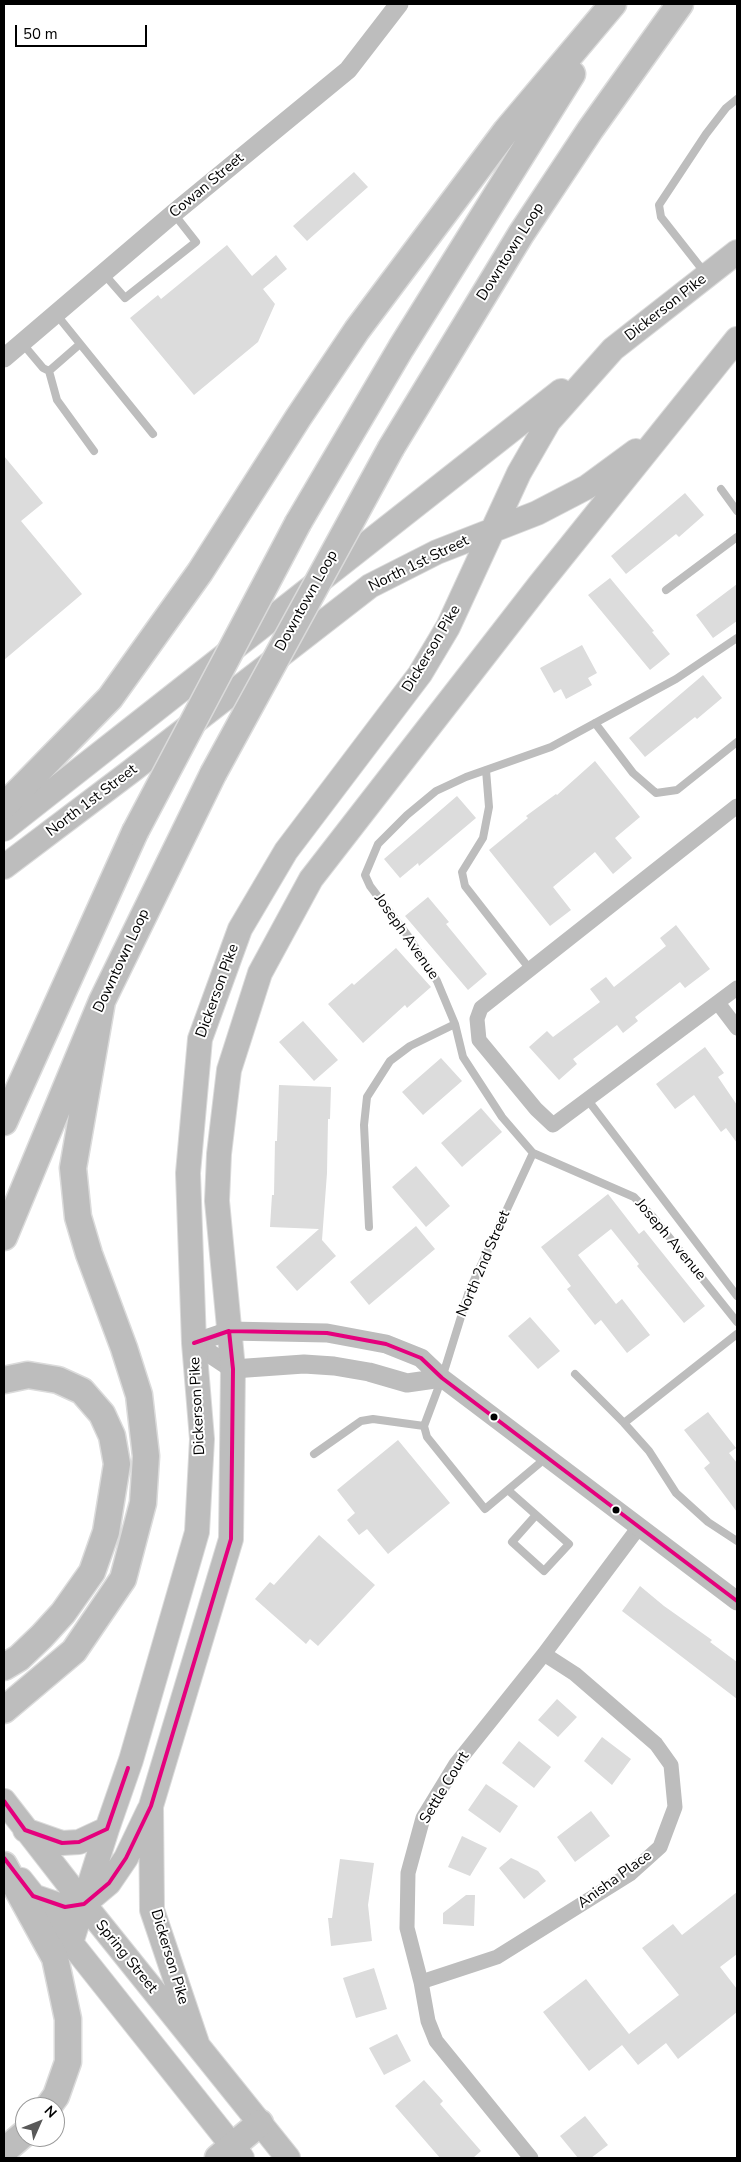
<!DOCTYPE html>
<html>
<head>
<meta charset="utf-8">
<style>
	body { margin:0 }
	#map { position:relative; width:741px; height:2162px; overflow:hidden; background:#fff; font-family:"Nunito Sans",sans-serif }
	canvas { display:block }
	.frame { position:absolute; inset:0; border:5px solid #000; pointer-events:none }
	.north { position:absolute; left:15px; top:2097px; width:50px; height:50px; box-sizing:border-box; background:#fff; border:1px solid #999; border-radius:50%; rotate:46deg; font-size:14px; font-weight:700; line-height:20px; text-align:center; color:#000 }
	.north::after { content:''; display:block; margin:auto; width:18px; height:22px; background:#595959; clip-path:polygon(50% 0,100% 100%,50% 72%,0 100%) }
	.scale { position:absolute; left:15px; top:25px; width:132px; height:22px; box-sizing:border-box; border:2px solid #000; border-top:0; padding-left:6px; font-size:15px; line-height:18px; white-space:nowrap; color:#000; -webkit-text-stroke:4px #fff; paint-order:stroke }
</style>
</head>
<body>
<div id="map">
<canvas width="741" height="2162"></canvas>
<div class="frame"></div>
<div class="north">N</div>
<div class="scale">50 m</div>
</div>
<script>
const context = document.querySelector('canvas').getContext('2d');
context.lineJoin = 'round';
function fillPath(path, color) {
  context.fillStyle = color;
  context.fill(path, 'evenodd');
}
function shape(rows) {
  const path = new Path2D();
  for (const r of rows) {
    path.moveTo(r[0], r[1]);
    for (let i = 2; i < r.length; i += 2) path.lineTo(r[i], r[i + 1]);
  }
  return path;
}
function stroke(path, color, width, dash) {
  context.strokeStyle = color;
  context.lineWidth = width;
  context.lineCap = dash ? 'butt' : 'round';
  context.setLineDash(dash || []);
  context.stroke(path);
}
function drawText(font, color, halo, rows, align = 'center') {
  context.font = font + ' "Nunito Sans",sans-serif';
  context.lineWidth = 4;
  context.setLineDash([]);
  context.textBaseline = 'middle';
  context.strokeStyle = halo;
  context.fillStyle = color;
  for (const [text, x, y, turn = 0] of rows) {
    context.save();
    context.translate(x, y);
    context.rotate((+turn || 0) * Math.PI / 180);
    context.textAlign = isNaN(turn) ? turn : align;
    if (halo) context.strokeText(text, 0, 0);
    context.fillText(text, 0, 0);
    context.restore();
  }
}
fillPath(shape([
	[354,172,368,187,307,241,293,226],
	[227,245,252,276,276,255,287,269,263,289,275,304,258,342,194,395,130,318,158,295,161,299],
	[4,456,43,503,21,521,82,594,4,660],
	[685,493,704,515,679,537,676,534,626,574,611,556],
	[610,578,654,631,652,632,670,654,650,670,588,595],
	[737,584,737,621,713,638,696,615],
	[582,645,597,673,588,678,592,685,566,699,561,689,554,693,540,668],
	[703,675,722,698,697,719,695,717,645,757,629,738],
	[595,761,640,817,615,838,632,858,613,874,595,852,553,887,571,910,550,926,489,850,528,818,526,816,556,794,557,795],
	[457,796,476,818,419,866,418,863,400,878,384,859],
	[428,897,449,922,446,924,487,974,468,990,405,916],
	[676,925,710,969,685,988,680,982,635,1017,638,1021,623,1033,617,1025,573,1059,577,1064,559,1080,529,1047,547,1031,553,1037,600,1002,590,989,606,977,614,987,666,946,660,938],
	[396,948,431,987,407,1008,405,1005,363,1043,328,1004,352,983,354,985],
	[303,1021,338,1060,314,1081,279,1042],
	[705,1047,724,1073,718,1077,737,1105,737,1143,726,1128,721,1132,694,1095,675,1109,656,1084],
	[441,1058,462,1081,423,1115,402,1092],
	[279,1085,331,1087,330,1119,328,1119,327,1173,322,1240,336,1256,297,1291,276,1267,319,1229,270,1227,272,1195,274,1195,275,1141,277,1141],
	[481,1108,502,1132,462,1167,441,1143],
	[416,1166,450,1206,426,1227,392,1187],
	[608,1194,639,1234,644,1230,705,1306,684,1323,637,1266,639,1264,611,1229,578,1255,616,1304,622,1299,650,1335,627,1353,601,1320,595,1325,567,1289,571,1286,541,1247],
	[416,1226,435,1249,369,1305,350,1282],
	[530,1317,560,1351,538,1369,508,1336],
	[708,1412,736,1448,729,1453,737,1463,737,1512,704,1468,710,1463,684,1430],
	[398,1440,450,1503,388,1554,367,1529,359,1535,347,1520,355,1513,337,1490],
	[319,1535,375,1585,318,1646,310,1639,306,1644,255,1599,270,1582,274,1585],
	[640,1586,664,1606,712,1640,710,1642,737,1662,737,1699,622,1611],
	[557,1699,577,1717,558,1737,538,1720],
	[602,1737,631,1759,612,1785,584,1761],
	[519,1741,551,1767,534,1788,502,1763],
	[486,1784,518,1806,500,1833,468,1810],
	[591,1811,610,1836,575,1862,557,1837],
	[462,1836,487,1848,470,1876,448,1867],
	[511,1858,538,1871,546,1881,524,1899,499,1868],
	[340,1859,374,1863,368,1905,372,1941,331,1946,328,1918,332,1918],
	[737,1892,737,1954,720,1967,737,1989,737,2012,678,2059,666,2043,638,2065,622,2045,589,2071,543,2012,586,1979,629,2034,679,1995,642,1948,673,1924,682,1935],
	[466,1895,475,1895,474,1926,443,1924,443,1913],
	[374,1968,387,2009,356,2018,343,1978],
	[397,2034,411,2061,384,2075,369,2048],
	[424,2080,443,2101,440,2104,481,2151,473,2158,440,2158,395,2106],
	[585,2116,608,2145,591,2158,578,2158,560,2136]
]), '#dcdcdc');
const primary = shape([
	[4,829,561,391],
	[4,867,130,772,370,586,437,552,537,513,587,487,636,451],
	[4,1801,84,1904,288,2158],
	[25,1830,62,1843,79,1842,107,1829],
	[21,1880,242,2158],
	[33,1896,65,1907,84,1904,109,1883,126,1858,149,1810],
	[71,1943,107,1829,131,1760,197,1532,202,1439,194,1343,188,1173,200,1039,240,929,286,851,420,674,448,627,519,473,549,421,613,349,737,252],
	[197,2043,152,1910,151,1806,231,1539,233,1369,217,1201,219,1154,229,1070,260,973,311,879,540,584,737,339]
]);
const motorway = shape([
	[391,448,521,234,590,130,680,4],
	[298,523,401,348,572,74],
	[4,806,110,698,200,572,298,418,357,330,506,131,613,4],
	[4,1122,135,832],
	[4,1237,102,1001,213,774],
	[4,1380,28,1375,58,1380,82,1391,102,1414,112,1436,117,1464,106,1532,92,1572,63,1613,42,1636,19,1658,4,1667],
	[4,1710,74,1651,123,1579,143,1503,146,1456,139,1395,124,1348,89,1254,78,1217,73,1168,102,1001],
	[4,1865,55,1958,68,2019,68,2062,56,2096,48,2107],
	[4,2151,25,2133],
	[218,2158,260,2123]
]);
stroke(primary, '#dbdbdb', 26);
stroke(motorway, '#dbdbdb', 29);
stroke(shape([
	[705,273,661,217,659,205,706,134,726,108,737,99],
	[104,274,125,298,196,242,174,214],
	[56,314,153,434],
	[22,343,43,368,49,371,80,344],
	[49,371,57,400,94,451],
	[721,489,737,511],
	[666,590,737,537],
	[737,638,676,679,551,747,466,777,436,791,407,815,378,844,365,875,370,886,408,936,437,981,455,1024,463,1057,502,1117,533,1153,634,1197,653,1217,737,1322],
	[595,723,633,773,656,793,677,790,737,742],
	[486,770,489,807,483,838,462,872,465,886,529,968],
	[587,1099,737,1296],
	[533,1153,469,1291,442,1378,424,1426,427,1437,485,1509,547,1457],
	[369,1227,364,1125,367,1097,390,1061,410,1046,455,1024],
	[575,1374,624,1423,649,1451,676,1493,708,1522,737,1541],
	[624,1423,737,1334],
	[314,1454,361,1421,373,1419,424,1426],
	[509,1491,569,1544,544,1571,512,1542,536,1515]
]), '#bdbdbd', 8);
stroke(shape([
	[737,806,481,1008,477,1019,479,1040,536,1109,553,1125,737,988],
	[718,1003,737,1028],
	[421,1982,497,1957,630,1874,660,1847,675,1807,671,1765,656,1744,575,1674,544,1654],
	[531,2158,436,2041,428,2021,421,1982,407,1928,408,1873,423,1818,456,1764,544,1654,639,1527]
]), '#bdbdbd', 15);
stroke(shape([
	[4,358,174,213,348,70,399,4],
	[194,1343,229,1331,327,1333,386,1344,421,1358,442,1378,737,1601],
	[194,1343,233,1369,304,1364,334,1366,369,1372,407,1383,442,1378]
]), '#bdbdbd', 19);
stroke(primary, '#bdbdbd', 24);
stroke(motorway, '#bdbdbd', 26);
const motorwayBridge = shape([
	[213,774,391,448],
	[135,832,298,523]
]);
stroke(motorwayBridge, '#dbdbdb', 29, []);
stroke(motorwayBridge, '#bdbdbd', 26);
stroke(shape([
	[194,1343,229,1331,327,1333,386,1344,421,1358,442,1378,737,1601],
	[4,1801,25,1830,62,1843,79,1842,107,1829,128,1768],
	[4,1858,33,1896,65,1907,84,1904,109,1883,126,1858,151,1806,231,1539,233,1369,229,1331]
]), '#e5007d', 4);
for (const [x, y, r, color] of [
	[494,1417,4.5,"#000"],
	[616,1510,4.5,"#000"]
]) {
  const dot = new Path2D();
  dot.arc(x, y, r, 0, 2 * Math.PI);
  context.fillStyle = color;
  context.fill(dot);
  stroke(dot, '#fff', 2);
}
drawText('15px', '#000', '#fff', [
	["Cowan Street",207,186,-40],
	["Downtown Loop",511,252,-58],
	["Dickerson Pike",666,308,-38],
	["North 1st Street",419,564,-26],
	["Downtown Loop",307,601,-61],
	["Dickerson Pike",432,649,-59],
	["North 1st Street",92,801,-37],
	["Joseph Avenue",406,937,55],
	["Downtown Loop",122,961,-65],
	["Dickerson Pike",218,991,-70],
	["Joseph Avenue",670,1240,50],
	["North 2nd Street",484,1264,-67],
	["Dickerson Pike",198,1406,-93],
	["Settle Court",445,1788,-59],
	["Anisha Place",615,1880,-36],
	["Spring Street",126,1957,51],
	["Dickerson Pike",169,1957,73]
]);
</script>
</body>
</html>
